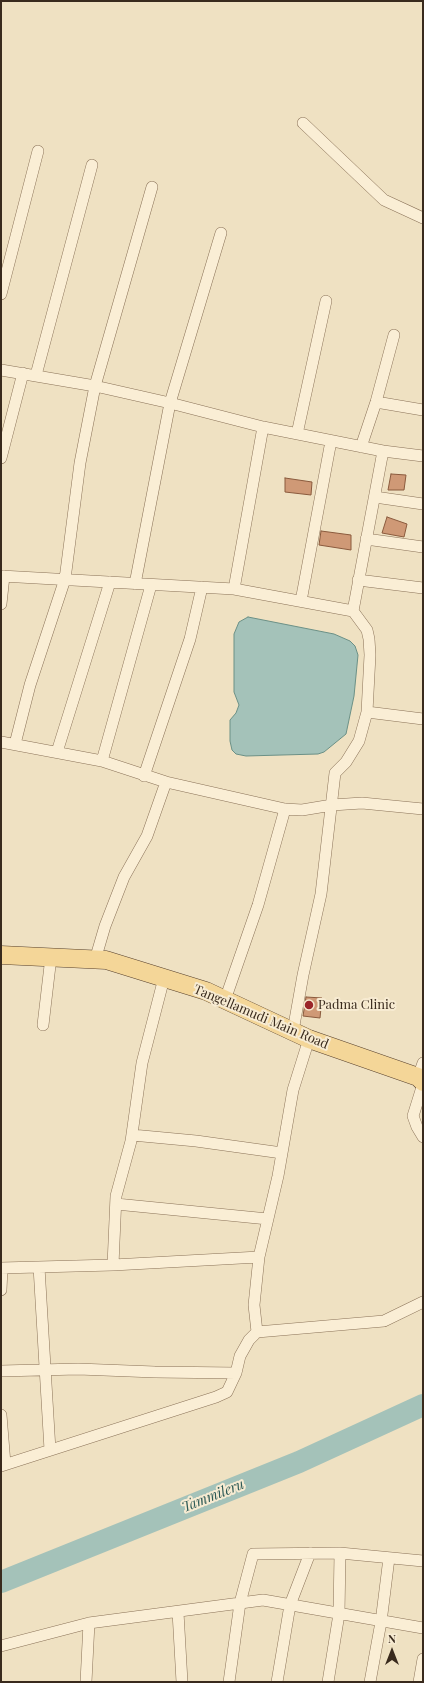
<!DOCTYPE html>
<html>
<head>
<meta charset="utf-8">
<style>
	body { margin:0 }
	#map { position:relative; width:424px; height:1683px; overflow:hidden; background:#efe1c2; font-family:"Playfair Display",serif }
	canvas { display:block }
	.frame { position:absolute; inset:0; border:2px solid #392a1d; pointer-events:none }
	.north { position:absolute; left:372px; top:1631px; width:40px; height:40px; -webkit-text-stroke:3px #f7ebd2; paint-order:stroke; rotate:0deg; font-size:11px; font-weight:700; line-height:16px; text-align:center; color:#392a1d }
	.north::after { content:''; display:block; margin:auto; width:14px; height:18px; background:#392a1d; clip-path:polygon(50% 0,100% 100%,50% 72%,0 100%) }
</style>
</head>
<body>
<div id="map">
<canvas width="424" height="1683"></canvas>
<div class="frame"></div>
<div class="north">N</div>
</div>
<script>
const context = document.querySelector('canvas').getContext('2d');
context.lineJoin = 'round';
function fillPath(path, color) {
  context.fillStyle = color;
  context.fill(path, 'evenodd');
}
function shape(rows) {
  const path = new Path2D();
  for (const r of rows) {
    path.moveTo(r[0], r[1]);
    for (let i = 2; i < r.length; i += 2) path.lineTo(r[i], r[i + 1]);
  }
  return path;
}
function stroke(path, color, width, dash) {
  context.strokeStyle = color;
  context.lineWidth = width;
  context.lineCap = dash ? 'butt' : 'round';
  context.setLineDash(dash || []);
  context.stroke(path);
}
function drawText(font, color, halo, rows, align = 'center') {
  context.font = font + ' "Playfair Display",serif';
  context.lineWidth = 4;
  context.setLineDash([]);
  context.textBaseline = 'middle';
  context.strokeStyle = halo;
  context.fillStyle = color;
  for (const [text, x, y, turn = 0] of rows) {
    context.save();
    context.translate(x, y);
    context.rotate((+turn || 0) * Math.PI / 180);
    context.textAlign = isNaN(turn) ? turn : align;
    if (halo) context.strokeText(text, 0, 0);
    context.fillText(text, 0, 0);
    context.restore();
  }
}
const water = shape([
	[248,617,334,634,350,641,355,646,358,655,354,696,346,734,324,752,318,754,246,756,236,754,232,750,230,741,230,720,236,713,239,705,234,692,234,634,239,622,248,617]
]);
fillPath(water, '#a4c2b9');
stroke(water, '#6b9086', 1);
stroke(shape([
	[1,1582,299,1462,423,1405]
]), '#a4c2b9', 22);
const building = shape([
	[391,474,406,475,404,490,388,490,391,474],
	[285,478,312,482,311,495,285,492,285,478],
	[387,517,407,524,404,537,382,533,387,517],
	[321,531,351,535,351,550,319,545,321,531],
	[306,997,322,998,320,1018,303,1016,306,997]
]);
fillPath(building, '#cf9976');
stroke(building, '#8a5a3d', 1);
const street = shape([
	[303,123,384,200,423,218],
	[1,294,38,151],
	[1,370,95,386,170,403,263,427,383,451,353,611,234,589],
	[36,375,92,165],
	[376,402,423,410],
	[297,434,326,301],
	[361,447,376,402,394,335],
	[383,451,423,456],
	[1,458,23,373],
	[375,497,423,504],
	[366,539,423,547],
	[1,576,234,589,263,427],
	[358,580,423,588],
	[135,584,170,403,221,233],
	[301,601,331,441],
	[1,604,4,576],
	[353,611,367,630,369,639,370,655,367,712],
	[1,742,102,761,166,782,285,809,302,810,332,805,362,803,423,809],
	[15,744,30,685,65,579,80,463,95,386,152,187],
	[57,752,110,582],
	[102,761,151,585],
	[144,776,190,639,202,587],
	[95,960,105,926,124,877,147,836,166,782],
	[164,978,142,1063,131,1141,116,1196,113,1265,259,1257],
	[225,1000,258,905,285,809],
	[43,1025,51,957],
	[293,1031,303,975,321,894,335,773,346,762,359,741,367,712,423,719],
	[418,1077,423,1063],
	[423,1084,413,1116,417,1127,423,1137],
	[132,1135,196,1141,282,1153],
	[116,1204,268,1219],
	[39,1267,50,1450],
	[1,1268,113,1265],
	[1,1290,2,1268],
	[257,1332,254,1305,259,1257,278,1176,293,1090,309,1039],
	[1,1371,78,1369,155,1372,236,1373,240,1356,249,1340,257,1332,384,1321,423,1302],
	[1,1415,5,1464],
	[1,1466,216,1397,227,1392,236,1373],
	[178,1612,182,1682],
	[1,1646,89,1623,263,1600,423,1628],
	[86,1682,89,1623],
	[229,1682,240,1603,253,1554,340,1553,423,1561],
	[277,1682,290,1605,310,1553],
	[328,1682,339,1614,340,1553],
	[370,1682,381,1622,389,1558],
	[419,1682,423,1659]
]);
const primary = shape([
	[1,955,106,960,206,991,309,1039,418,1077,423,1082]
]);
stroke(street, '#8a7258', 12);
stroke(primary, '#57402d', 19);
stroke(street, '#faeed5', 11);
stroke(primary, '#f4d698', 18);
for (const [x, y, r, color] of [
	[309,1005,5,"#9b262a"]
]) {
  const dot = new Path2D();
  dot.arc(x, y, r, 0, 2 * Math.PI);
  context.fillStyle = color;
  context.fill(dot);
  stroke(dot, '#f7ebd2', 1.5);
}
drawText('13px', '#392a1d', '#f7ebd2', [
	["Padma Clinic",318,1005]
], 'left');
drawText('13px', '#392a1d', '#f7ebd2', [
	["Tangellamudi Main Road",261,1017,23]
]);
drawText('italic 14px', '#2c5955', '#f7ebd2', [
	["Tammileru",213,1496,-22]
]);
</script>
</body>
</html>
